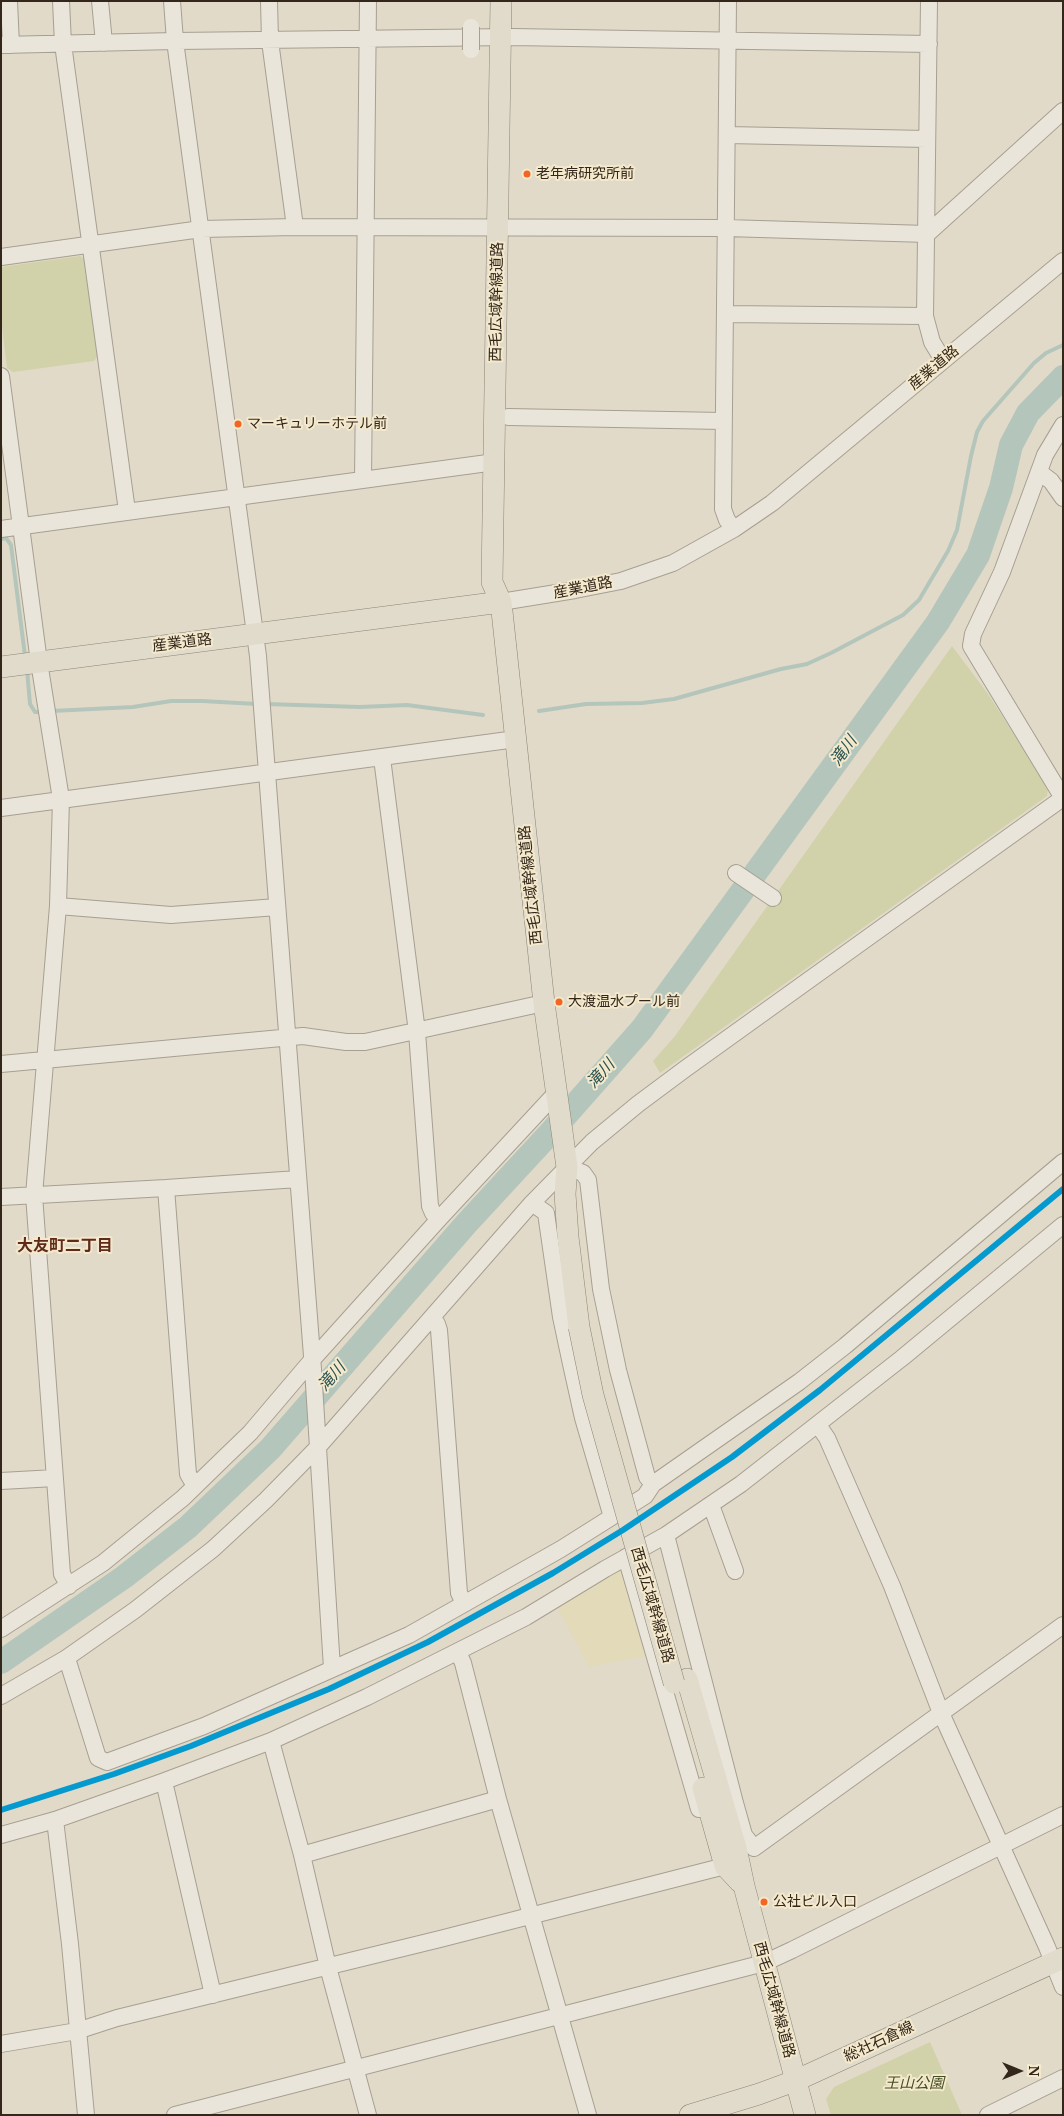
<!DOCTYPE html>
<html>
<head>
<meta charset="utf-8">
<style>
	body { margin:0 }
	#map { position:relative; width:1064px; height:2116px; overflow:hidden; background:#e2dac8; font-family:"Noto Serif",serif }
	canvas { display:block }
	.frame { position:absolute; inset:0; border:2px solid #33271b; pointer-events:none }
	.north { position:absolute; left:994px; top:2046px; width:50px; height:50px; -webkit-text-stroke:4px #f4e9cc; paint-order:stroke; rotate:90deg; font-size:14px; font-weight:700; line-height:20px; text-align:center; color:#33271b }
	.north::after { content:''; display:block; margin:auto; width:18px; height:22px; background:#33271b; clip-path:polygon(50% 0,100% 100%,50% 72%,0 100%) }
</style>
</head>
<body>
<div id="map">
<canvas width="1064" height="2116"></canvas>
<div class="frame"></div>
<div class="north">N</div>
</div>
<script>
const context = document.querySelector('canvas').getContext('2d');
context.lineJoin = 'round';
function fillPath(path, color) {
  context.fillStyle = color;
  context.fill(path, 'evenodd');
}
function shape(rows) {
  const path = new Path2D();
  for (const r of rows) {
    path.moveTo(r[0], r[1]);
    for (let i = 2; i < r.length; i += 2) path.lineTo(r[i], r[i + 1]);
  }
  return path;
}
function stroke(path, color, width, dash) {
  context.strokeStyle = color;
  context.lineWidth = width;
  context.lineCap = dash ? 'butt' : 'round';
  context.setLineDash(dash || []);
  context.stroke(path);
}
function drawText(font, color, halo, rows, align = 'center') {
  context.font = font + ' "Noto Serif","Noto Sans JP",serif';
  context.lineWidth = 4;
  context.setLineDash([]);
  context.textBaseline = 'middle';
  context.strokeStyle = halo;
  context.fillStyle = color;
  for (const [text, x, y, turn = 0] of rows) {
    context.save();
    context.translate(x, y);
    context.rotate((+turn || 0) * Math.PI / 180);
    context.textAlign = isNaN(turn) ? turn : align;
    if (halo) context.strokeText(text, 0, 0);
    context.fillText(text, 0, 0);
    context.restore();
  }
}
fillPath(shape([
	[618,1569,625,1569,650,1655,589,1667,557,1607]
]), '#e2dab8');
fillPath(shape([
	[80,256,87,261,98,356,94,361,13,372,7,368,1,318,1,267],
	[952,646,988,694,1048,788,1047,796,660,1073,653,1061,675,1036],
	[930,2042,962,2115,831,2115,826,2099,834,2087]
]), '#d1d1aa');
stroke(shape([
	[1,539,6,538,11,545,25,656],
	[27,670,30,704,35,712,43,712],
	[266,704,360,707,407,705,483,715],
	[52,711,133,707,171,701,202,701,257,704],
	[539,711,586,704,642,703,674,699,781,669,807,664,831,653,903,615,919,600,948,551,957,530,971,456,977,432,983,421,1034,363,1046,353,1063,345]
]), '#b4c6bb', 4);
stroke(shape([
	[1,1662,124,1577,188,1527,270,1449,466,1224,551,1132,642,1029,938,622,978,555,1001,488,1011,445,1028,413,1063,377]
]), '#b4c6bb', 24);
const minor = shape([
	[9,1,11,45],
	[61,1,63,44,127,511],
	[100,1,104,43],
	[172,1,175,41,258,656,313,1369,332,1668],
	[269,1,270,41,295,227],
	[728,1,723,509,727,520,734,529],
	[929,1,925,316,932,342,943,360],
	[1,45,175,41,513,37,929,44],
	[727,135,927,139],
	[1,257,201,229,295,227,726,228,927,234,1063,111],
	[725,314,925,316],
	[1,376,39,662,61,799,58,906,34,1195,62,1574,69,1586],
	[508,417,723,421],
	[1039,472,1051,481,1063,498],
	[363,480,368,1],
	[1,529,495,462],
	[501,602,575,590,621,581,673,563,734,529,772,503,1063,261],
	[382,758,417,1032,430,1206,433,1213,439,1219],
	[1,808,516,739],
	[736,873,773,898],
	[58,906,171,915,277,907],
	[1,1064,303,1036,346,1042,365,1042,544,1003],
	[567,1167,583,1173,588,1180,601,1289,618,1370,647,1477,653,1484],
	[166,1188,188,1474,195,1486],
	[1,1197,166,1188,298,1179],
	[532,1203,546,1213,561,1317,571,1364,583,1418,612,1517],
	[432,1317,437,1324,439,1330,459,1593,464,1603],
	[818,1425,827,1438,892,1586,941,1713,1047,1947,1063,1987],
	[1,1481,55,1478],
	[711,1505,735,1571],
	[666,1535,735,1803,744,1835,754,1848,1063,1625],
	[626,1557,699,1809],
	[1,1629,103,1563,183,1498,222,1460,250,1433,312,1360,439,1219,557,1092],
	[458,1652,463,1663,498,1799,588,2115],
	[65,1659,69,1665,98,1758,107,1762,204,1726,409,1635,561,1549,645,1496,653,1484,799,1382,845,1346,1063,1162],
	[1,1696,65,1659,135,1610,213,1549,266,1500,318,1447,532,1203,592,1142,638,1104,685,1069,873,934,1063,798,971,646,973,634,1002,572,1045,455,1063,425],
	[271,1741,302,1855,328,1967,368,2115],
	[162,1782,166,1790,213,1995],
	[55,1820,70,1944,86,2115],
	[1,1835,55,1820,162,1782,271,1741,367,1697,526,1617,605,1569,666,1535,741,1484,902,1358,1063,1225],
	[302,1855,498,1799],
	[1,2044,77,2031,117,2018,440,1939,725,1866],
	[175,2115,764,1963,792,1950,1063,1815],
	[988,2115,1063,2078]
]);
const major = shape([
	[501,1,492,582,501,602,544,1003,565,1153,567,1167,565,1194,568,1237,579,1327],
	[1,667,501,602],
	[687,1679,736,1848,744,1886,805,2115],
	[703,1788,725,1866,740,1882],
	[690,2115,759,2094,797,2080,1063,1958]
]);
stroke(minor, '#a69f92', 18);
stroke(major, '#8c8478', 22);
stroke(minor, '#eae5da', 16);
stroke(major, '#e1dbcb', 21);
const minorBridge = shape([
	[471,27,471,50]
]);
const majorBridge = shape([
	[579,1327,593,1395,674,1683]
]);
stroke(minorBridge, '#a69f92', 18, []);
stroke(majorBridge, '#8c8478', 22, []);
stroke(minorBridge, '#eae5da', 16);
stroke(majorBridge, '#e1dbcb', 21);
stroke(shape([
	[1,1810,114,1774,191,1746,329,1689,428,1642,553,1573,623,1530,732,1457,820,1390,1063,1189]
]), '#059acf', 6);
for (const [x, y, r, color] of [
	[527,174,4.5,"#f26522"],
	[238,424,4.5,"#f26522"],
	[559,1002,4.5,"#f26522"],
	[764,1902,4.5,"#f26522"]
]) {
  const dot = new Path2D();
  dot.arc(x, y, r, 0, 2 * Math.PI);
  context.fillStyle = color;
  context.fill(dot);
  stroke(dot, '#f4e9cc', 2);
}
drawText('14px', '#33271b', '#f4e9cc', [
	["老年病研究所前",536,174],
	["マーキュリーホテル前",247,424],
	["大渡温水プール前",568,1002],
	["公社ビル入口",773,1902]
], 'left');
drawText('15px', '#33271b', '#f4e9cc', [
	["西毛広域幹線道路",497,302,-89],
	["産業道路",934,368,-40],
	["産業道路",583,588,-11],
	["産業道路",182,643,-7],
	["西毛広域幹線道路",531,885,-96],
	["西毛広域幹線道路",652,1605,74],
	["西毛広域幹線道路",774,2000,75],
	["総社石倉線",879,2042,-25]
]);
drawText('italic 15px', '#434f22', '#f4e9cc', [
	["王山公園",914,2084]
]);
drawText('italic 16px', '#2a5351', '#f4e9cc', [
	["滝川",844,751,-54],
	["滝川",601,1074,-48],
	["滝川",332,1377,-49]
]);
drawText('bold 16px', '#5f2a1b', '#f4e9cc', [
	["大友町二丁目",65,1246]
]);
</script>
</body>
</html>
